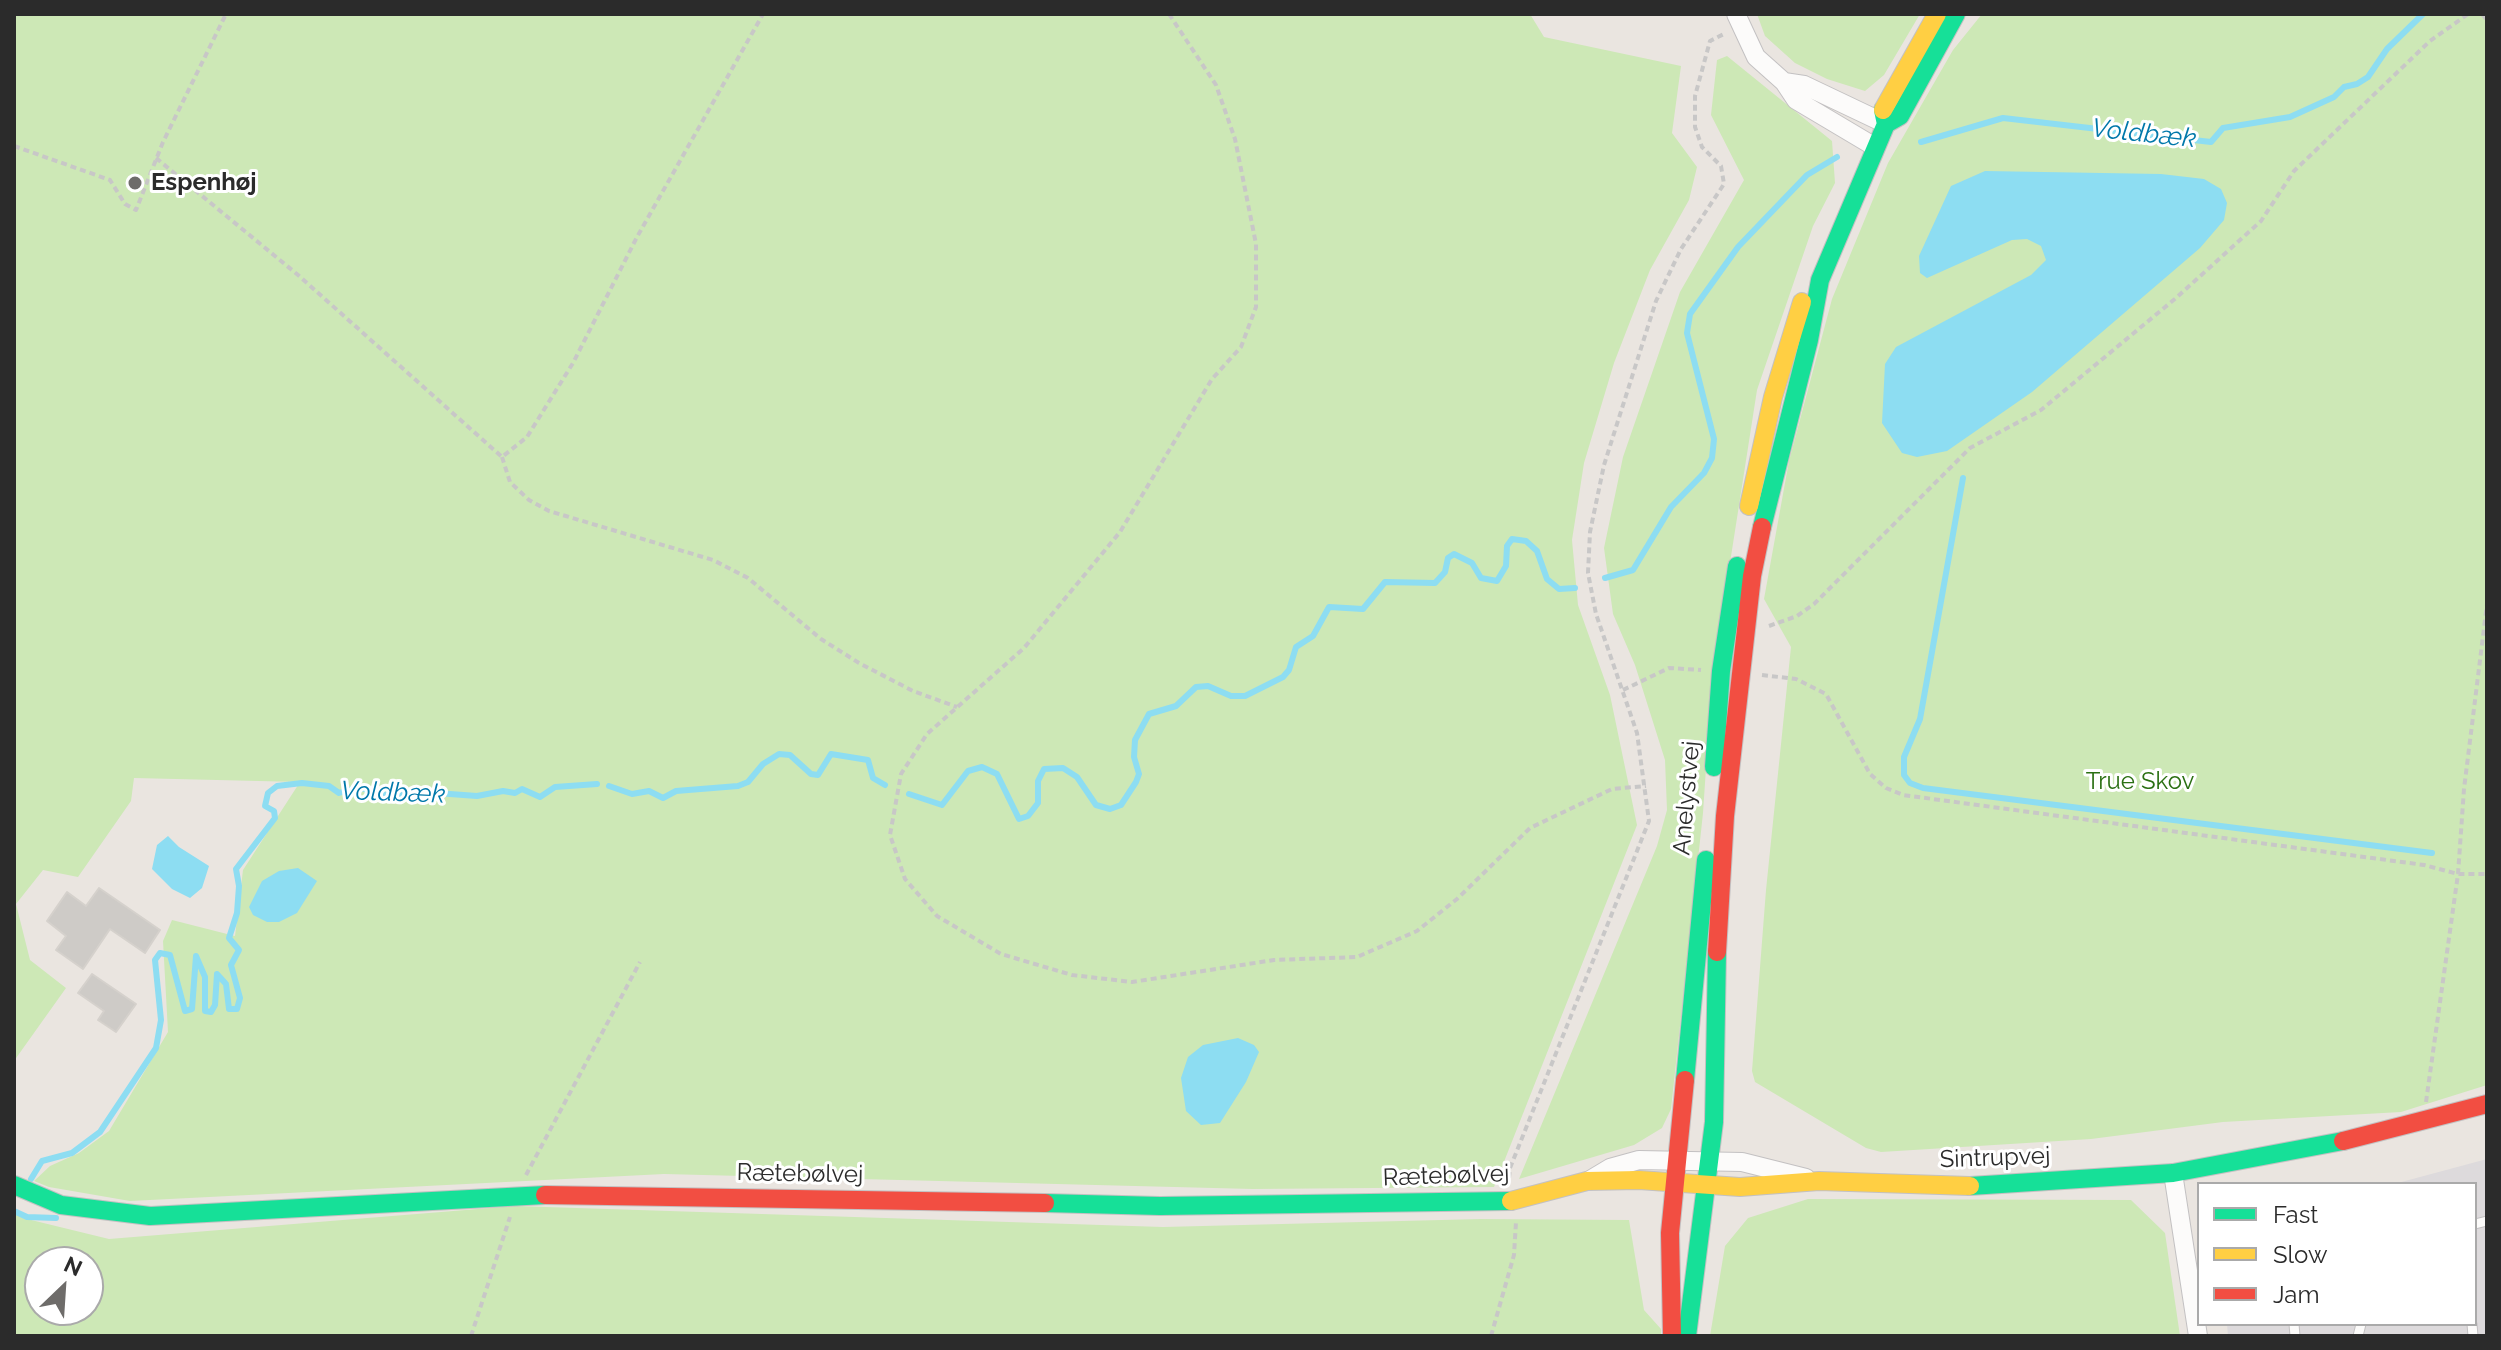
<!DOCTYPE html>
<html>
<head>
<meta charset="utf-8">
<style>
	body { margin:0 }
	#map { position:relative; width:2501px; height:1350px; overflow:hidden; background:#eae5e0; font-family:Raleway,sans-serif }
	canvas { display:block }
	.frame { position:absolute; inset:0; border:16px solid #2b2b2b; pointer-events:none }
	.legend { position:absolute; left:2197px; top:1182px; width:280px; height:144px; box-sizing:border-box; background:#fff; border:2px solid #aaa; margin:0; padding:10px 14px; list-style:none; font-size:24px; color:#2b2b2b }
	.legend li { display:flex; align-items:center; gap:16px; height:40px }
	.legend b { width:40px; border:2px solid #aaa }
	.north { position:absolute; left:24px; top:1246px; width:80px; height:80px; box-sizing:border-box; background:#fff; border:2px solid #aaa; border-radius:50%; rotate:25deg; font-size:22px; font-weight:700; line-height:32px; text-align:center; color:#2b2b2b }
	.north::after { content:''; display:block; margin:auto; width:28px; height:36px; background:#6e6c6a; clip-path:polygon(50% 0,100% 100%,50% 72%,0 100%) }
</style>
</head>
<body>
<div id="map">
<canvas width="2501" height="1350"></canvas>
<div class="frame"></div>
<ul class="legend">
<li><b style="height:10px;background:#16e098"></b>Fast</li>
<li><b style="height:10px;background:#ffcf43"></b>Slow</li>
<li><b style="height:10px;background:#f24e42"></b>Jam</li>
</ul>
<div class="north">N</div>
</div>
<script>
const context = document.querySelector('canvas').getContext('2d');
context.lineJoin = 'round';
function fillPath(path, color) {
  context.fillStyle = color;
  context.fill(path, 'evenodd');
}
function shape(rows) {
  const path = new Path2D();
  for (const r of rows) {
    path.moveTo(r[0], r[1]);
    for (let i = 2; i < r.length; i += 2) path.lineTo(r[i], r[i + 1]);
  }
  return path;
}
function stroke(path, color, width, dash) {
  context.strokeStyle = color;
  context.lineWidth = width;
  context.lineCap = dash ? 'butt' : 'round';
  context.setLineDash(dash || []);
  context.stroke(path);
}
function drawText(font, color, halo, rows, align = 'center') {
  context.font = font + ' Raleway,sans-serif';
  context.lineWidth = 6;
  context.setLineDash([]);
  context.textBaseline = 'middle';
  context.strokeStyle = halo;
  context.fillStyle = color;
  for (const [text, x, y, turn = 0] of rows) {
    context.save();
    context.translate(x, y);
    context.rotate((+turn || 0) * Math.PI / 180);
    context.textAlign = isNaN(turn) ? turn : align;
    if (halo) context.strokeText(text, 0, 0);
    context.fillText(text, 0, 0);
    context.restore();
  }
}
fillPath(shape([
	[2487,1159,2487,1336,2228,1336,2227,1324,2475,1324,2475,1184,2394,1184]
]), '#dddadc');
fillPath(shape([
	[14,14,1530,14,1544,37,1681,66,1672,133,1697,167,1689,200,1650,270,1614,363,1584,463,1572,540,1578,605,1610,695,1637,825,1494,1187,1253,1189,664,1174,130,1201,49,1187,34,1181,50,1166,79,1153,109,1131,168,1032,163,941,172,920,235,936,243,870,300,782,134,778,131,801,78,877,43,870,16,904,30,960,66,988,14,1061],
	[1757,14,1920,14,1884,75,1865,91,1827,79,1795,63,1765,36],
	[1982,14,2487,14,2487,1085,2401,1112,2223,1122,2091,1139,1881,1152,1866,1148,1755,1082,1752,1071,1766,890,1791,647,1764,599,1789,461,1832,299,1888,163,1953,50],
	[1727,56,1832,141,1835,183,1813,226,1757,390,1712,678,1703,813,1671,1109,1662,1128,1634,1145,1519,1179,1657,846,1667,810,1665,760,1635,665,1613,614,1604,548,1623,457,1680,292,1744,180,1711,115,1717,60],
	[1808,1199,2131,1200,2165,1233,2180,1336,1710,1336,1725,1246,1748,1218],
	[515,1206,1163,1227,1481,1219,1629,1220,1644,1310,1661,1329,1661,1336,14,1336,14,1211,23,1218,109,1239],
	[40,1262,88,1262,88,1310,40,1310]
]), '#cde8b6');
fillPath(shape([
	[1985,171,2161,174,2204,179,2221,189,2227,203,2224,220,2200,248,2032,392,1947,451,1917,457,1902,453,1882,423,1885,364,1896,347,2031,275,2046,260,2041,246,2027,239,2012,240,1927,278,1920,273,1919,256,1951,186],
	[168,836,179,847,209,866,202,888,190,898,172,889,152,869,157,845],
	[298,868,317,881,297,913,279,922,267,922,253,915,249,907,262,881,279,871],
	[1238,1038,1254,1045,1259,1052,1246,1082,1220,1123,1201,1125,1186,1111,1181,1078,1188,1057,1203,1045]
]), '#8dddf2');
stroke(shape([
	[1921,142,2003,118,2211,142,2223,128,2290,117,2334,97,2344,87,2357,84,2368,77,2387,49,2423,14],
	[1963,478,1920,719,1904,757,1904,775,1910,783,1923,788,2432,853],
	[1605,578,1633,570,1671,507,1704,473,1712,458,1714,439,1687,333,1690,314,1738,247,1807,175,1837,157],
	[609,786,632,794,649,791,663,798,676,791,738,786,748,782,763,764,779,754,790,755,811,774,818,775,831,754,868,760,873,778,885,785],
	[909,794,942,805,968,771,982,767,997,774,1019,819,1028,816,1038,803,1038,781,1044,769,1063,768,1077,777,1096,805,1110,809,1121,805,1136,782,1139,774,1134,757,1135,740,1149,714,1176,706,1196,687,1208,686,1231,696,1245,696,1283,677,1289,670,1296,647,1313,636,1329,607,1363,609,1385,582,1435,583,1445,572,1448,558,1454,554,1472,563,1481,578,1497,581,1506,566,1507,546,1512,539,1526,541,1537,551,1547,579,1559,589,1575,588],
	[31,1179,42,1161,72,1153,100,1132,156,1048,161,1020,155,960,160,953,170,955,185,1011,192,1009,196,956,205,977,205,1011,211,1012,215,1005,217,974,226,984,229,1009,237,1009,240,998,231,965,239,950,229,938,237,913,239,886,236,869,275,818,274,811,265,806,268,793,277,786,302,783,329,786,339,793,358,787,394,797,409,791,477,796,503,791,515,793,522,789,540,797,555,787,597,784],
	[14,1211,27,1217,56,1218]
]), '#8dddf2', 6);
const building = shape([
	[99,888,160,930,145,953,110,929,83,969,56,950,66,936,47,921,67,892,86,906,99,888],
	[92,974,136,1004,116,1032,98,1020,104,1011,78,993,92,974]
]);
fillPath(building, '#cecbc7');
stroke(building, '#d5d1cc', 2);
const lane = shape([
	[2475,1224,2487,1221],
	[2294,1324,2295,1336],
	[2472,1324,2473,1336],
	[2358,1336,2361,1324]
]);
const street = shape([
	[1736,14,1756,57,1784,82,1796,100,1875,147],
	[1784,82,1804,85,1886,124],
	[2173,1173,2198,1336],
	[1590,1180,1610,1168,1639,1160,1742,1162,1806,1178]
]);
const fast = shape([
	[1886,124,1900,116,1956,14],
	[1762,527,1809,340,1820,280,1886,124,1883,110],
	[1714,767,1721,671,1737,566],
	[1685,1080,1706,860],
	[14,1185,61,1205,150,1216,545,1195],
	[1970,1186,2173,1173,2343,1141],
	[1045,1203,1160,1206,1511,1201],
	[1687,1336,1714,1122,1717,952]
]);
const slow = shape([
	[1883,110,1937,14],
	[1749,506,1773,397,1802,302],
	[1511,1201,1587,1181,1639,1180,1740,1187,1819,1181,1970,1186]
]);
const jam = shape([
	[1717,952,1725,816,1752,576,1762,527],
	[2343,1141,2487,1104],
	[545,1195,1045,1203],
	[1672,1336,1670,1233,1685,1080]
]);
stroke(lane, '#c3c1c2', 11);
stroke(street, '#c3c1c2', 20);
stroke(fast, '#c3c1c2', 20);
stroke(slow, '#c3c1c2', 20);
stroke(jam, '#c3c1c2', 20);
stroke(shape([
	[1169,14,1216,85,1235,139,1256,244,1256,307,1241,347,1212,379,1120,532,1024,648,927,734,901,774,890,835,905,879,937,916,1001,954,1072,975,1132,982,1274,960,1357,957,1417,931,1457,899,1530,828,1612,789,1646,786],
	[2482,14,2487,20],
	[14,146,110,180,125,204,136,210,163,142,226,14],
	[156,158,298,275,502,457,527,437,573,363,637,237,763,14],
	[502,457,510,482,529,500,549,511,713,560,748,578,821,639,859,663,913,691,957,707],
	[1769,626,1797,616,1814,604,1970,448,2041,410,2176,298,2261,221,2294,171,2430,41,2468,14],
	[1762,675,1796,679,1826,694,1870,774,1886,788,1903,795,2424,865,2458,874,2487,874],
	[1623,690,1669,668,1701,670],
	[2426,1102,2458,874,2464,789,2487,604],
	[526,1175,640,962],
	[1509,1178,1510,1168,1649,821,1637,733,1596,614,1588,573,1590,532,1604,465,1656,301,1681,249,1724,184,1721,166,1702,147,1695,127,1695,96,1710,41,1726,33],
	[471,1336,510,1217],
	[1491,1336,1514,1255,1516,1222]
]), '#c8c7c7', 4, [6, 4]);
stroke(lane, '#fcfbfa', 9);
stroke(street, '#fcfbfa', 18);
stroke(fast, '#16e098', 18);
stroke(slow, '#ffcf43', 18);
stroke(jam, '#f24e42', 18);
for (const [x, y, r, color] of [
	[135,183,8,"#6e6c6a"]
]) {
  const dot = new Path2D();
  dot.arc(x, y, r, 0, 2 * Math.PI);
  context.fillStyle = color;
  context.fill(dot);
  stroke(dot, '#fff', 3);
}
drawText('bold 24px', '#2b2b2b', '#fff', [
	["Espenhøj",151,183]
], 'left');
drawText('24px', '#2b7013', '#fff', [
	["True Skov",2140,782]
]);
drawText('24px', '#2b2b2b', '#fff', [
	["Anelystvej",1687,798,-85],
	["Sintrupvej",1995,1158,-2],
	["Rætebølvej",800,1174,1],
	["Rætebølvej",1446,1176,-2]
]);
drawText('italic 26px', '#0078aa', '#fff', [
	["Voldbæk",2144,134,6],
	["Voldbæk",393,793,2]
]);
</script>
</body>
</html>
